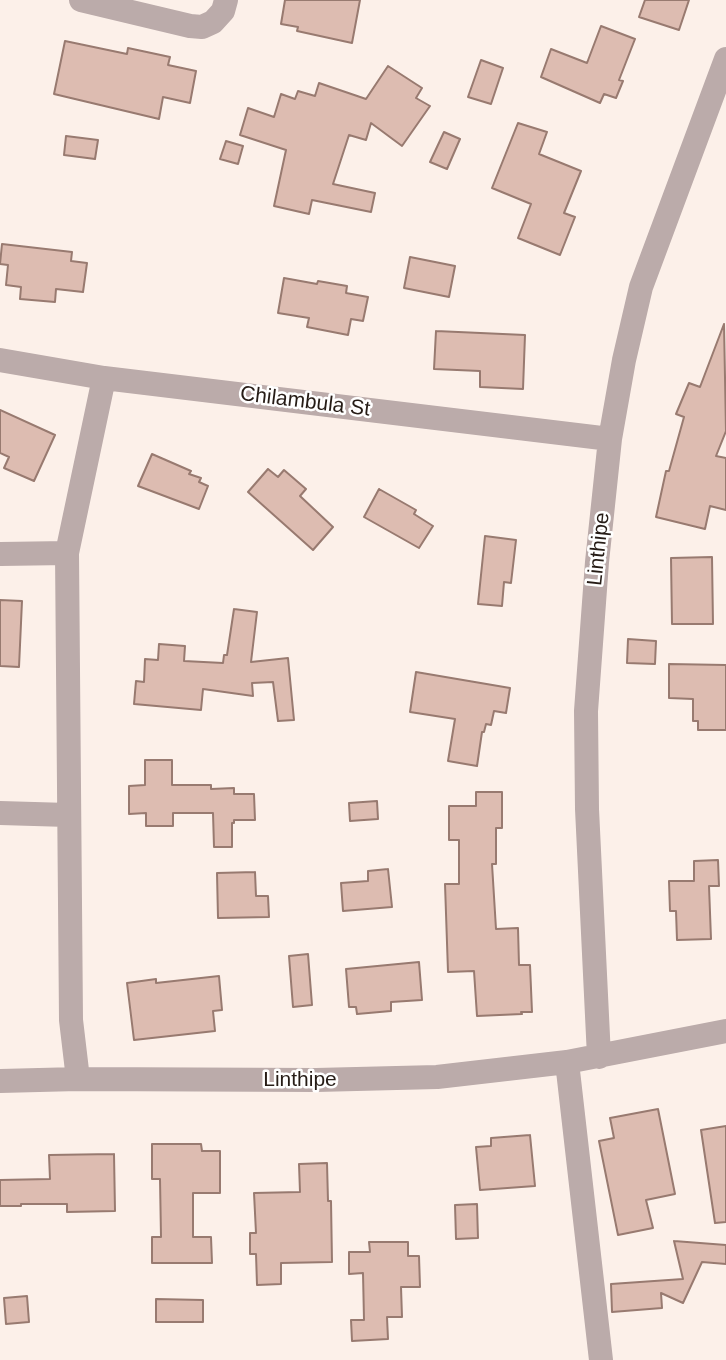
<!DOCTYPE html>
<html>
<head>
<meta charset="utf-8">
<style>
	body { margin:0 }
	canvas { display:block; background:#fcf0e9 }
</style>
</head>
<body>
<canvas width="726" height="1360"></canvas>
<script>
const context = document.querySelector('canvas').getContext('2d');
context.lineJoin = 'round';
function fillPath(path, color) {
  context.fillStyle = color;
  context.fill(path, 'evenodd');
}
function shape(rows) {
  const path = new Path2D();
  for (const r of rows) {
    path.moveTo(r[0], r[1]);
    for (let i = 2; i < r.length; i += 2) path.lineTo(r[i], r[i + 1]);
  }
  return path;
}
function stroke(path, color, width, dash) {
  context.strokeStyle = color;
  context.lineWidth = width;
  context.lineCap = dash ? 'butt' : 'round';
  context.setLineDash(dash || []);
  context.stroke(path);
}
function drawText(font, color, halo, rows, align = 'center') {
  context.font = font + ' Helvetica,sans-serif';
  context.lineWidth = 5;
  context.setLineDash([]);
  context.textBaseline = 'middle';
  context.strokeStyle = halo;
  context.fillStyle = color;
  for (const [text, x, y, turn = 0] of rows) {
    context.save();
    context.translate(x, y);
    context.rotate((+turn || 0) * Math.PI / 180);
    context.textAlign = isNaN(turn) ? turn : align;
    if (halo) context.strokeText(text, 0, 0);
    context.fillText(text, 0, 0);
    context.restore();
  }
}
const building = shape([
	[285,0,360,0,352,43,297,31,298,27,281,24,285,0],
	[645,0,689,0,679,30,639,17,645,0],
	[601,26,635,39,619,80,623,81,616,98,604,94,600,103,541,77,551,49,587,63,601,26],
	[65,41,127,54,128,48,170,57,168,65,196,71,190,103,163,97,159,119,54,94,65,41],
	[481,60,503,68,491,104,468,97,481,60],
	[388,66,422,88,416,98,430,106,402,146,371,123,366,140,349,135,333,184,375,193,371,212,312,200,309,214,274,206,286,150,240,135,248,108,274,117,281,94,295,99,298,91,315,96,319,83,366,99,388,66],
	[518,123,547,132,539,154,581,171,564,213,575,217,560,255,518,238,531,204,492,188,518,123],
	[444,132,460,139,447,169,430,162,444,132],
	[66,136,98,140,95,159,64,155,66,136],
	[226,141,243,146,238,164,220,159,226,141],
	[2,244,72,252,71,261,87,263,83,292,56,289,55,302,20,299,21,287,6,285,8,265,0,264,2,244],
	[410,257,455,266,449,297,404,288,410,257],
	[284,278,317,284,318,281,347,286,346,293,368,297,363,321,351,319,348,335,307,327,309,318,278,313,284,278],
	[724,324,726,431,716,456,726,458,726,510,710,506,705,529,656,517,666,471,669,471,684,417,676,414,689,383,700,387,724,324],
	[436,331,525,335,523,389,480,387,480,371,434,369,436,331],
	[0,410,55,435,34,481,4,468,9,457,0,453,0,410],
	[152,454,191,471,189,474,201,478,199,482,208,486,199,509,138,486,152,454],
	[268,469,278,477,284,470,306,489,300,496,333,527,313,550,248,492,268,469],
	[379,489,416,510,414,514,433,526,419,548,364,517,379,489],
	[485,536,516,540,511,583,504,582,502,606,478,604,485,536],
	[712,557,713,624,672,624,671,558,712,557],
	[0,600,22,601,19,667,0,666,0,600],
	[234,609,257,612,251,662,288,658,294,720,278,721,273,682,252,683,253,696,203,689,201,710,134,704,136,681,144,682,145,659,158,660,159,644,185,646,184,661,223,663,224,655,227,655,234,609],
	[628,639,656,641,655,664,627,663,628,639],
	[669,664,726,665,726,730,698,730,698,721,693,721,693,699,669,698,669,664],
	[416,672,510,688,506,713,494,711,491,725,486,724,484,732,482,732,477,766,448,761,455,719,410,712,416,672],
	[145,760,172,760,172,785,211,785,211,789,234,788,234,794,254,794,255,820,234,820,234,823,232,823,232,847,214,847,213,813,173,813,173,826,146,826,146,813,129,814,129,786,145,785,145,760],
	[476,792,502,792,502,828,496,828,496,864,492,864,496,929,518,928,519,965,530,965,532,1012,521,1012,522,1014,477,1016,474,971,448,972,445,884,459,884,459,840,449,840,449,806,476,806,476,792],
	[377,801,378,819,350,821,349,803,377,801],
	[718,860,719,886,709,886,711,939,677,940,676,911,670,911,669,881,694,881,694,861,718,860],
	[388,869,392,907,343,911,341,883,368,881,368,871,388,869],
	[255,872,256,896,268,896,269,917,218,918,217,873,255,872],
	[308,954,312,1005,293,1007,289,956,308,954],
	[419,962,422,1000,391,1002,391,1011,357,1014,356,1007,349,1007,346,969,419,962],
	[219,976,222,1010,213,1011,215,1031,134,1040,127,983,156,979,156,983,219,976],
	[658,1109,675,1194,646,1200,653,1228,618,1235,599,1141,614,1138,610,1118,658,1109],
	[726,1126,726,1222,715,1223,701,1130,726,1126],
	[530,1135,535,1186,480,1190,476,1147,491,1146,491,1138,530,1135],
	[152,1144,201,1144,202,1151,220,1151,220,1193,193,1193,193,1237,211,1237,212,1263,152,1263,152,1237,161,1237,160,1179,152,1179,152,1144],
	[114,1154,115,1211,67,1212,67,1204,21,1204,21,1206,0,1206,0,1180,50,1179,49,1155,114,1154],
	[327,1163,328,1201,331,1201,332,1262,281,1263,281,1284,257,1285,256,1254,250,1254,250,1233,256,1233,254,1193,300,1192,299,1164,327,1163],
	[477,1204,478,1238,456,1239,455,1205,477,1204],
	[674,1241,726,1245,726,1264,702,1262,683,1303,661,1293,662,1308,612,1312,611,1284,683,1279,674,1241],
	[369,1242,408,1242,408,1256,419,1256,420,1287,401,1287,402,1317,387,1317,388,1339,352,1341,351,1320,364,1320,363,1273,349,1274,349,1252,370,1252,369,1242],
	[27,1296,29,1322,6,1324,4,1298,27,1296],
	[156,1299,203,1300,203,1322,156,1322,156,1299]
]);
fillPath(building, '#ddbcb1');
stroke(building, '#987a70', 2);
stroke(shape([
	[81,0,190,26,202,27,213,22,223,11,226,0],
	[0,360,104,378,610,439],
	[0,554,67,553],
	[0,813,68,815],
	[599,1057,587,809,586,711,597,562,610,439,624,360,641,287,726,59],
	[567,1062,601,1360],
	[78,1079,71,1020,67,553,104,378],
	[0,1081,78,1079,316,1080,437,1077,567,1062,726,1031]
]), '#bbabaa', 24);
drawText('21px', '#261c16', '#fff', [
	["Chilambula St",305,402,7],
	["Linthipe",599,549,-84],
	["Linthipe",300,1080]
]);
</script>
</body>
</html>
